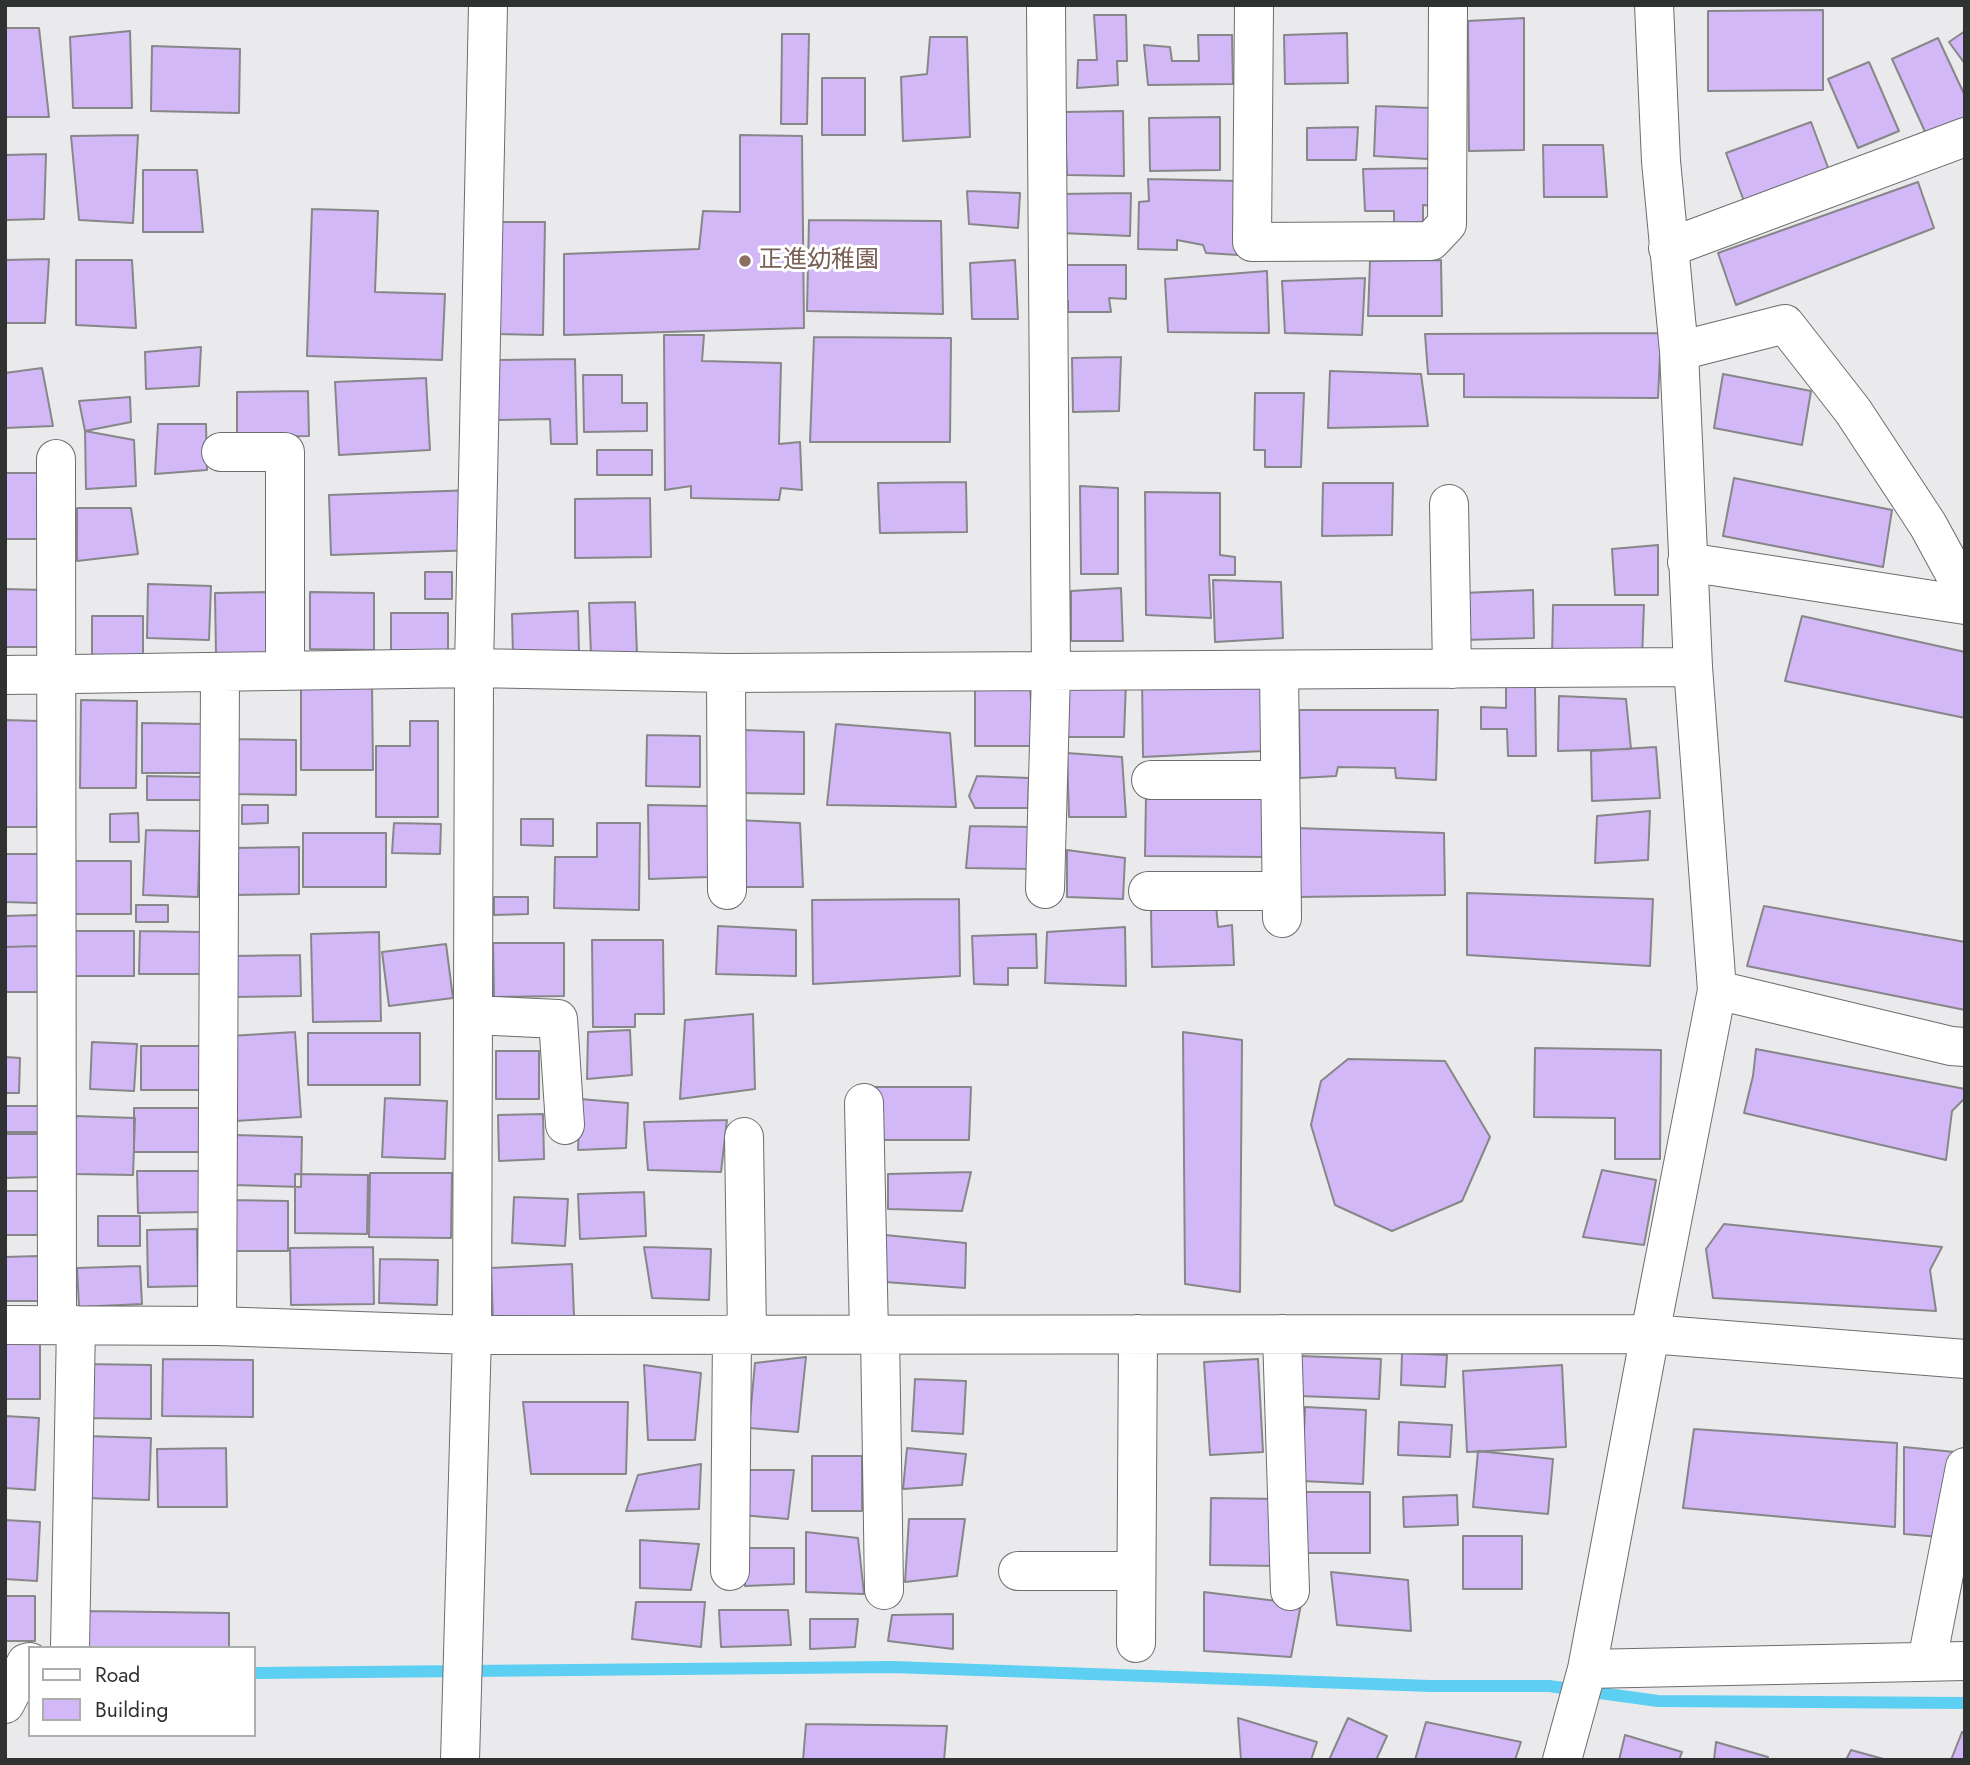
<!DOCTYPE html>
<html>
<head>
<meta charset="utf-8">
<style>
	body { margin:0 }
	#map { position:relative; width:1970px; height:1765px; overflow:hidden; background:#eaeaec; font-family:Jost,sans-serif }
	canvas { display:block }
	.frame { position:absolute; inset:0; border:7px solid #303131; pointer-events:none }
	.legend { position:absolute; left:28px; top:1646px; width:228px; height:91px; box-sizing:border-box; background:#fff; border:2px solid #acadad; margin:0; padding:9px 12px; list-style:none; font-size:21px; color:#303131 }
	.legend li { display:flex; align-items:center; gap:14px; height:35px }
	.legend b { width:35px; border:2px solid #acadad }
</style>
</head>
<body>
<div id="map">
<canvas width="1970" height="1765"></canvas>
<div class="frame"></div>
<ul class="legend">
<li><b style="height:9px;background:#fff"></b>Road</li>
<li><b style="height:19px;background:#d2b8f7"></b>Building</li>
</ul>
</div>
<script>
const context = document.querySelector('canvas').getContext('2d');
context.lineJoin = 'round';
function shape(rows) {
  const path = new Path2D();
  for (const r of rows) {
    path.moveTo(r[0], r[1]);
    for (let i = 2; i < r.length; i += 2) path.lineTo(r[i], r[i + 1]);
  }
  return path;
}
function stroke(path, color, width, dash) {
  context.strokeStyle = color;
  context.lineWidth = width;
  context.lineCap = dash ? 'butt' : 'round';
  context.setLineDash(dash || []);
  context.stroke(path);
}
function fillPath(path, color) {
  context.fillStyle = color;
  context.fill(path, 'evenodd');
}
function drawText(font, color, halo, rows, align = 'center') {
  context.font = font + ' Jost,"Noto Sans JP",sans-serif';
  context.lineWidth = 6;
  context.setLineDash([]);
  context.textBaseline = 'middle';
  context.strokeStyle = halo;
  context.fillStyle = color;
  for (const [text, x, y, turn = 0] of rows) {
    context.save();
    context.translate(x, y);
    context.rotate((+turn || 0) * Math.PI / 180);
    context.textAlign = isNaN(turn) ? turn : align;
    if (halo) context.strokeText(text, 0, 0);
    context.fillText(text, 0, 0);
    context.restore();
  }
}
stroke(shape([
	[254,1673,892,1667,1431,1686,1549,1686,1658,1701,1965,1703]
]), '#5dcff2', 12);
const building = shape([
	[1823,10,1823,90,1708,91,1708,11,1823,10],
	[1094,15,1126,15,1127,61,1117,61,1118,85,1077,88,1078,60,1097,60,1094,15],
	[1524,18,1524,150,1469,151,1468,21,1524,18],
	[5,28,39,28,49,117,5,117,5,28],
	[130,31,132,108,73,108,70,37,130,31],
	[1965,31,1965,64,1949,42,1965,31],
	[1347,33,1348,83,1285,84,1284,35,1347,33],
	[782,34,809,34,807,124,781,124,782,34],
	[1198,35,1232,35,1233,84,1148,85,1144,45,1170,47,1172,61,1199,61,1198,35],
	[930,37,967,37,970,137,903,141,901,77,927,74,930,37],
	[1938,38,1965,96,1965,119,1927,136,1892,59,1938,38],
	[152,46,240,49,239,113,151,111,152,46],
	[1869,62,1899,131,1858,148,1828,79,1869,62],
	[822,78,865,78,865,135,822,135,822,78],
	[1376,106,1431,108,1428,159,1374,156,1376,106],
	[1123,111,1124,176,1067,175,1064,112,1123,111],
	[1220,117,1220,170,1150,171,1149,118,1220,117],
	[1811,122,1833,181,1748,212,1726,153,1811,122],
	[1358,127,1356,160,1307,160,1307,128,1358,127],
	[138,135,133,223,79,220,71,136,138,135],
	[740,135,802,136,804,328,564,335,564,254,699,249,703,211,740,212,740,135],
	[1543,145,1603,145,1607,197,1544,197,1543,145],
	[46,154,44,219,5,220,5,155,46,154],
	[1434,168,1439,207,1423,205,1423,222,1394,223,1394,211,1365,211,1363,169,1434,168],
	[143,170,197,170,203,232,143,232,143,170],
	[1148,179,1239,181,1238,255,1206,253,1203,245,1177,240,1177,250,1138,249,1139,202,1149,201,1148,179],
	[1918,182,1934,228,1736,305,1718,253,1918,182],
	[967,191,1020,193,1018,228,969,224,967,191],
	[1131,193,1130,236,1061,233,1059,194,1131,193],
	[312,209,378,211,375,292,445,294,442,360,307,356,312,209],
	[809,220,941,221,943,314,807,311,809,220],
	[499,222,545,222,543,335,497,334,499,222],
	[49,259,45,323,5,323,5,260,49,259],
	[76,260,132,260,136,328,76,325,76,260],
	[1015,260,1018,319,972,319,970,263,1015,260],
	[1441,260,1442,316,1368,316,1370,261,1441,260],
	[1059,265,1126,265,1126,299,1109,298,1111,312,1068,312,1068,301,1059,300,1059,265],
	[1267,271,1269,333,1168,332,1165,279,1267,271],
	[1365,278,1362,335,1285,333,1282,281,1365,278],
	[1661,333,1658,398,1464,397,1464,374,1428,374,1425,334,1661,333],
	[664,335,704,335,702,361,781,363,779,444,800,442,802,490,781,488,779,500,691,498,691,486,665,490,664,335],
	[814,337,951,338,950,442,810,442,814,337],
	[201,347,199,386,146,389,145,352,201,347],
	[1121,357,1119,411,1073,412,1072,358,1121,357],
	[575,359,577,444,551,444,550,419,498,420,497,360,575,359],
	[42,368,53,426,5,428,5,373,42,368],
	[1330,371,1421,374,1428,426,1328,428,1330,371],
	[1723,374,1811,391,1802,445,1714,428,1723,374],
	[583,375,622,375,622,403,647,403,647,431,584,432,583,375],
	[426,378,430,450,339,455,335,382,426,378],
	[308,391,309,436,237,437,237,392,308,391],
	[1255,393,1304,393,1301,467,1265,467,1265,450,1254,450,1255,393],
	[130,397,131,422,85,431,79,401,130,397],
	[158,424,206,424,207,470,155,474,158,424],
	[85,431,134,440,136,486,86,489,85,431],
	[597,450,652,450,652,475,597,475,597,450],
	[5,473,38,473,44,539,5,539,5,473],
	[1734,478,1892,510,1883,567,1723,536,1734,478],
	[966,482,967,532,880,533,878,483,966,482],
	[1323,483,1393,483,1392,535,1322,536,1323,483],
	[1080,486,1118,488,1118,574,1081,574,1080,486],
	[475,490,477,550,331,555,329,495,475,490],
	[1145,492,1220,493,1220,555,1235,557,1235,575,1209,575,1211,618,1146,615,1145,492],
	[650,498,651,557,575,558,575,499,650,498],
	[77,508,131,508,138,554,77,561,77,508],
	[1658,545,1658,595,1615,595,1612,549,1658,545],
	[425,572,452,572,452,599,425,599,425,572],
	[1213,580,1281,582,1283,638,1215,642,1213,580],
	[148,584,211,586,209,640,147,638,148,584],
	[1121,588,1123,641,1071,641,1071,591,1121,588],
	[5,589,46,590,46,647,5,647,5,589],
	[1533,590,1534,638,1464,640,1463,593,1533,590],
	[270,592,271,655,216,656,215,593,270,592],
	[310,592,374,593,374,650,310,649,310,592],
	[635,602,637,654,591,655,589,603,635,602],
	[1553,605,1644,605,1642,658,1552,658,1553,605],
	[578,611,579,653,513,656,512,614,578,611],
	[391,613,448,613,448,663,391,663,391,613],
	[92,616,143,616,143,663,92,663,92,616],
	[1802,616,1965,652,1965,718,1785,681,1802,616],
	[1142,677,1264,683,1264,751,1143,757,1142,677],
	[1062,681,1126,681,1124,737,1066,737,1062,681],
	[372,686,373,770,301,770,301,687,372,686],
	[1506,687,1535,687,1536,756,1508,756,1507,729,1481,729,1481,707,1506,708,1506,687],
	[1030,689,1035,746,975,746,975,690,1030,689],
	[1559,696,1626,699,1631,749,1558,751,1559,696],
	[81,700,137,701,136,788,80,788,81,700],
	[1299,710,1438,710,1436,780,1396,778,1395,768,1338,767,1336,776,1300,778,1299,710],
	[5,720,39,721,37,827,5,827,5,720],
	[410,721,438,721,438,817,376,817,376,746,410,746,410,721],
	[142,723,207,724,206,773,142,773,142,723],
	[836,724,950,733,956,807,827,805,836,724],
	[742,730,804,732,804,794,740,793,742,730],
	[647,735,700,736,700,787,646,786,647,735],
	[231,739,296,740,296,795,230,794,231,739],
	[1656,747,1660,798,1592,801,1591,751,1656,747],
	[1067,753,1122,757,1126,817,1069,817,1067,753],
	[147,776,204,777,204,800,147,800,147,776],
	[977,776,1029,778,1028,808,975,808,969,796,977,776],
	[1265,792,1268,857,1145,856,1146,795,1265,792],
	[242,805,268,805,268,823,242,824,242,805],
	[648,805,710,806,709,877,649,879,648,805],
	[1650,811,1648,860,1595,863,1597,816,1650,811],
	[138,813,139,842,110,842,110,814,138,813],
	[521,819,553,819,553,846,521,845,521,819],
	[737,820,800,823,803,887,741,887,737,820],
	[394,823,441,824,440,854,392,853,394,823],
	[597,823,640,823,639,910,554,908,555,857,597,857,597,823],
	[970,826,1032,827,1033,869,966,868,970,826],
	[1295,828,1444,833,1445,895,1298,897,1295,828],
	[146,830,200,831,198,897,143,895,146,830],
	[303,833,386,833,386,887,303,887,303,833],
	[299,847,299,894,234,895,233,848,299,847],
	[1067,850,1125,858,1123,899,1067,897,1067,850],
	[5,854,39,854,38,903,5,902,5,854],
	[68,861,131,861,131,914,68,914,68,861],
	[1467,893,1653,899,1650,966,1467,955,1467,893],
	[494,897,528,897,528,914,494,915,494,897],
	[959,899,960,976,813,984,812,900,959,899],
	[136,905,168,905,168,922,136,922,136,905],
	[1216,905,1218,927,1232,925,1234,965,1152,967,1151,910,1216,905],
	[1764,906,1965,942,1965,1010,1747,966,1764,906],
	[39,915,39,946,5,947,5,916,39,915],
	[718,926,796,930,796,976,716,974,718,926],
	[1125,927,1126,986,1045,983,1047,932,1125,927],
	[72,931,134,931,134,976,72,976,72,931],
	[140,931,203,932,203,974,139,974,140,931],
	[379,932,381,1021,313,1022,311,934,379,932],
	[1036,934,1037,968,1008,968,1008,985,974,984,972,936,1036,934],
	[592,940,663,940,664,1014,635,1014,635,1027,593,1027,592,940],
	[493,943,564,943,564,996,494,997,493,943],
	[446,944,453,998,389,1006,382,952,446,944],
	[39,946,40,992,5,992,5,947,39,946],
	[300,955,301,996,233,997,232,956,300,955],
	[753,1014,755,1089,680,1099,685,1020,753,1014],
	[630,1030,632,1075,587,1079,588,1032,630,1030],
	[295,1032,301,1117,235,1121,230,1036,295,1032],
	[1183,1032,1242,1040,1240,1292,1185,1284,1183,1032],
	[308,1033,420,1033,420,1085,308,1085,308,1033],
	[92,1042,137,1044,134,1091,90,1089,92,1042],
	[141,1046,211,1046,211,1090,141,1090,141,1046],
	[1535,1048,1661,1050,1660,1159,1615,1159,1615,1118,1534,1117,1535,1048],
	[1756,1049,1965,1089,1965,1098,1952,1111,1946,1160,1744,1113,1753,1076,1756,1049],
	[496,1051,539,1051,539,1099,496,1099,496,1051],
	[5,1057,20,1058,19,1093,5,1093,5,1057],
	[1348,1059,1445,1061,1490,1137,1462,1201,1392,1231,1335,1205,1311,1125,1321,1081,1348,1059],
	[875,1087,971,1087,969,1140,883,1140,875,1087],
	[385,1098,447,1101,445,1159,382,1157,385,1098],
	[580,1099,628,1103,626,1148,578,1150,580,1099],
	[5,1106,38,1106,38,1132,5,1132,5,1106],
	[134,1108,207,1108,207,1152,134,1152,134,1108],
	[543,1114,544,1159,499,1161,498,1115,543,1114],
	[75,1116,135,1118,133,1175,74,1174,75,1116],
	[727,1120,721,1172,648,1170,644,1122,727,1120],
	[5,1134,40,1134,40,1177,5,1178,5,1134],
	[235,1135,302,1137,301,1187,234,1185,235,1135],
	[1602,1170,1656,1180,1644,1245,1583,1237,1602,1170],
	[137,1171,203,1171,204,1212,138,1213,137,1171],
	[971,1172,962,1211,888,1209,888,1174,971,1172],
	[370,1173,452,1173,451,1238,369,1237,370,1173],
	[295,1174,368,1175,367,1234,295,1233,295,1174],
	[5,1191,38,1191,39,1235,5,1235,5,1191],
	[644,1192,646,1236,580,1239,578,1194,644,1192],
	[514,1197,568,1199,565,1246,512,1243,514,1197],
	[230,1200,288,1201,288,1251,229,1251,230,1200],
	[98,1216,140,1216,140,1246,98,1246,98,1216],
	[1724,1224,1942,1247,1930,1270,1936,1311,1713,1298,1706,1249,1724,1224],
	[197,1229,198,1286,148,1287,147,1230,197,1229],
	[885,1235,966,1243,965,1288,885,1282,885,1235],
	[373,1247,374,1304,291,1305,290,1248,373,1247],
	[644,1247,711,1249,709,1300,652,1298,644,1247],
	[39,1256,40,1301,5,1301,5,1257,39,1256],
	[380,1259,438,1260,437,1305,379,1303,380,1259],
	[572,1264,574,1317,493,1321,491,1268,572,1264],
	[140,1266,142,1304,79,1307,77,1268,140,1266],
	[5,1342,40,1342,40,1399,5,1399,5,1342],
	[1402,1353,1447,1355,1445,1387,1401,1385,1402,1353],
	[1300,1356,1381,1359,1379,1399,1299,1396,1300,1356],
	[806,1357,798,1432,749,1428,755,1363,806,1357],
	[163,1359,253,1360,253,1417,162,1416,163,1359],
	[1258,1359,1263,1452,1210,1455,1204,1362,1258,1359],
	[85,1364,151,1365,151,1419,84,1418,85,1364],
	[644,1365,701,1373,695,1440,648,1440,644,1365],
	[1562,1365,1566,1447,1467,1452,1463,1371,1562,1365],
	[915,1379,966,1381,963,1434,912,1431,915,1379],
	[523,1402,628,1402,626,1474,531,1474,523,1402],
	[1305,1407,1366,1410,1363,1484,1302,1481,1305,1407],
	[5,1416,39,1418,35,1490,5,1488,5,1416],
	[1399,1422,1452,1425,1450,1457,1398,1455,1399,1422],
	[1694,1429,1897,1443,1895,1527,1683,1508,1694,1429],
	[85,1436,151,1438,149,1500,83,1498,85,1436],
	[1904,1447,1965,1453,1965,1539,1904,1534,1904,1447],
	[226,1448,227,1507,158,1507,157,1449,226,1448],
	[907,1448,966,1454,962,1485,903,1489,907,1448],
	[1478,1451,1553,1459,1548,1514,1473,1507,1478,1451],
	[812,1456,862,1456,862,1511,812,1511,812,1456],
	[701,1464,699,1509,626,1511,638,1475,701,1464],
	[745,1470,794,1470,788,1519,741,1515,745,1470],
	[1303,1492,1370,1492,1370,1553,1303,1553,1303,1492],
	[1457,1495,1458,1525,1404,1527,1403,1497,1457,1495],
	[1211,1498,1279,1499,1278,1566,1210,1565,1211,1498],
	[909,1519,965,1519,957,1576,905,1582,909,1519],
	[5,1520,40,1522,37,1581,5,1579,5,1520],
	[806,1532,858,1538,864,1594,806,1592,806,1532],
	[1463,1536,1522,1536,1522,1589,1463,1589,1463,1536],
	[640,1540,699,1544,691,1590,640,1588,640,1540],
	[745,1548,794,1548,794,1584,745,1586,745,1548],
	[1331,1572,1408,1580,1411,1631,1337,1625,1331,1572],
	[1204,1592,1301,1604,1291,1657,1204,1651,1204,1592],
	[5,1596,35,1596,35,1641,5,1641,5,1596],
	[636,1602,705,1602,701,1647,632,1639,636,1602],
	[719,1610,788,1610,791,1645,721,1647,719,1610],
	[87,1611,229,1613,229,1648,86,1648,87,1611],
	[953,1614,953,1649,888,1641,892,1615,953,1614],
	[810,1619,858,1619,855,1647,810,1649,810,1619],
	[1238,1718,1317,1742,1311,1760,1241,1760,1238,1718],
	[1348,1718,1387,1736,1376,1760,1329,1760,1348,1718],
	[1426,1722,1521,1742,1515,1760,1415,1760,1426,1722],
	[806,1724,947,1726,944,1760,803,1760,806,1724],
	[1962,1732,1965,1733,1965,1760,1951,1760,1962,1732],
	[1625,1735,1682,1752,1679,1760,1619,1760,1625,1735],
	[1716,1742,1768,1757,1766,1760,1714,1760,1716,1742],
	[1851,1750,1887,1760,1846,1760,1851,1750]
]);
fillPath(building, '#d2b8f7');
stroke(building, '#878688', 2);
const street = shape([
	[1254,5,1252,242,1431,241,1447,224,1448,5],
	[1668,248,1965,137],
	[1679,351,1785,324,1853,411,1928,525,1959,582,1965,584],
	[221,452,285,452,285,671],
	[56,459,57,1325],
	[1449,504,1452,669],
	[1687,562,1965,605],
	[1279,671,1282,918],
	[726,673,727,890],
	[5,675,474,668,726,673,1693,667],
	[1151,780,1280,780],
	[1045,889,1051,672,1046,5],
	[1148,891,1281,891],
	[1717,990,1951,1046,1965,1047],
	[473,1015,558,1019,565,1125],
	[864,1103,869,1334],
	[744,1137,747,1334],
	[5,1325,217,1326,472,1335,1650,1334,1965,1359],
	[217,1326,220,672],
	[880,1334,884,1590],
	[1282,1334,1290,1591],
	[730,1571,732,1334],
	[1018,1571,1136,1571],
	[1136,1643,1138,1334],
	[70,1648,76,1325],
	[1927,1661,1965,1467],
	[1587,1669,1965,1661],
	[5,1704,26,1663,30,1662],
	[460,1760,472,1335,474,668,488,5],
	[1562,1760,1587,1669,1650,1334,1717,990,1693,667,1679,351,1661,161,1654,5]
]);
stroke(street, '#6c6d6e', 40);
stroke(street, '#fff', 38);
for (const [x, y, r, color] of [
	[745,261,7,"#8d6e63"]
]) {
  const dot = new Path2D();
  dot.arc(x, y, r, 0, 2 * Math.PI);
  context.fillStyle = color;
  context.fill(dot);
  stroke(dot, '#fff', 2.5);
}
drawText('24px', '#785e54', '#fff', [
	["正進幼稚園",759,261]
], 'left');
</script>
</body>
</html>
